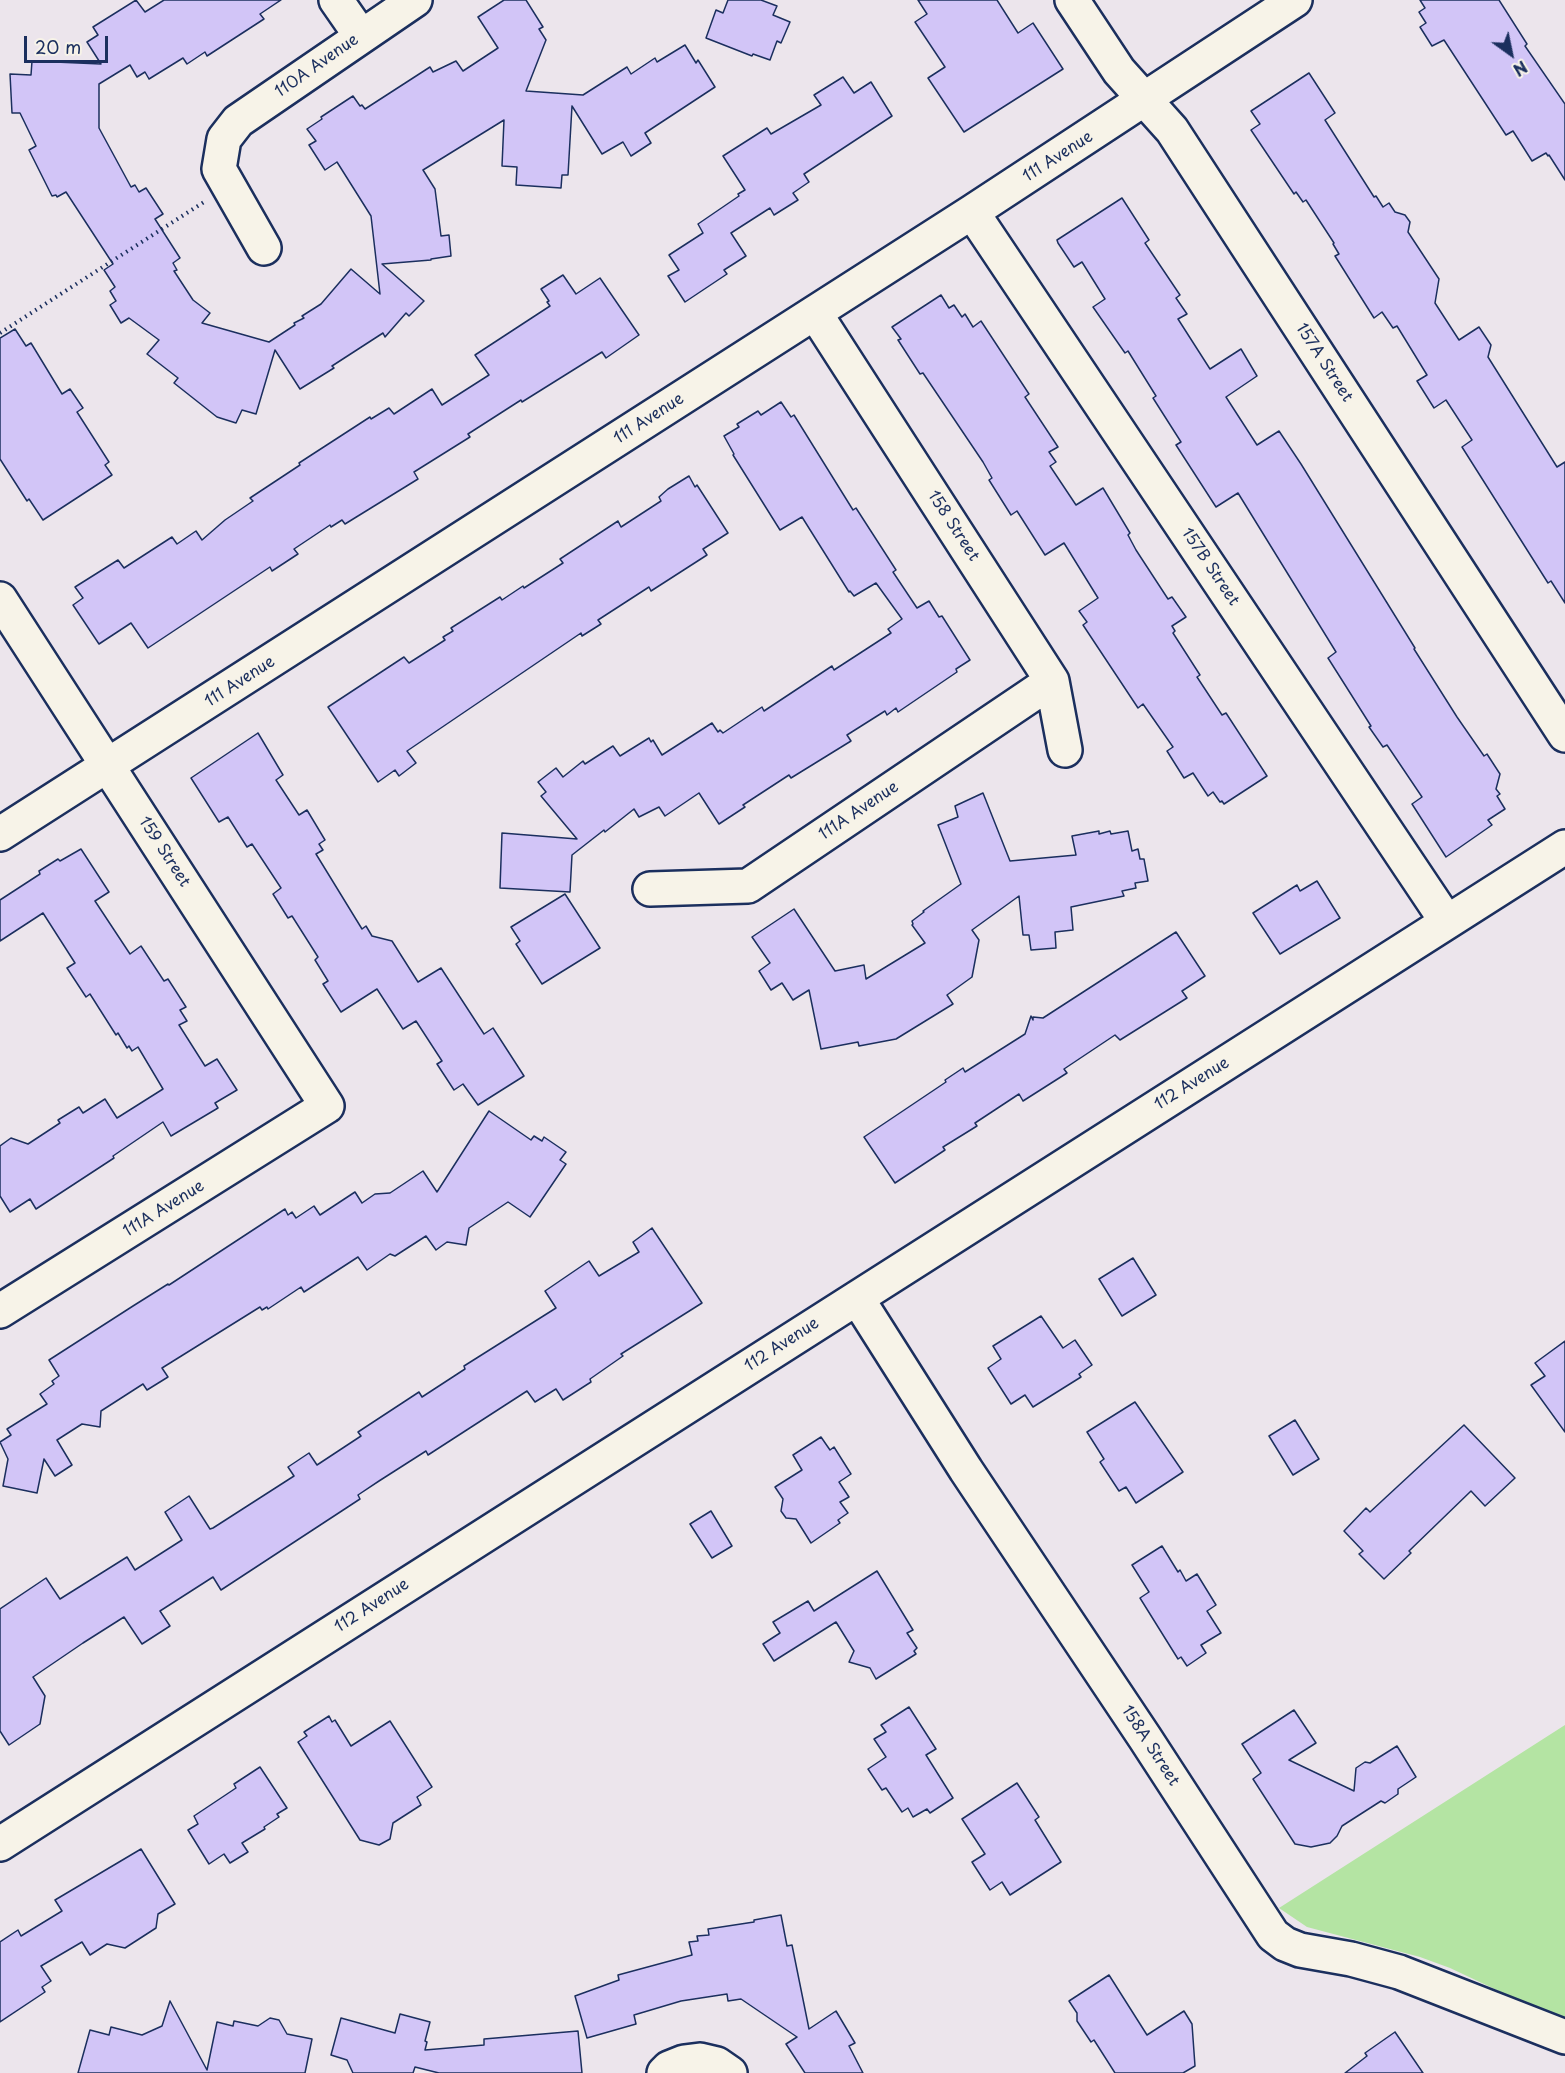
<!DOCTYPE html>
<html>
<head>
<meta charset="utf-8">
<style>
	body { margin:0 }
	#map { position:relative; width:1565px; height:2073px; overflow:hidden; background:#ece5ec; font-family:"Playpen Sans",sans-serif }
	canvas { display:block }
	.north { position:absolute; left:1481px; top:24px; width:60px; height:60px; -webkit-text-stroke:4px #f7f3e8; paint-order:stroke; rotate:147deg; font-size:16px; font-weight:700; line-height:24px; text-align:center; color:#1b2f5e }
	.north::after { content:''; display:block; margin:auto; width:21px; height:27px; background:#1b2f5e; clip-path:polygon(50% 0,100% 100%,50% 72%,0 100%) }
	.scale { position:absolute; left:24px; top:36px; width:84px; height:27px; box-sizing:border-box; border:3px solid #1b2f5e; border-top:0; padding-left:8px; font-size:18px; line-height:21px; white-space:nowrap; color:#1b2f5e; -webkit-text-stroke:4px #f7f3e8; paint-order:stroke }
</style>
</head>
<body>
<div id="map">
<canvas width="1565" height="2073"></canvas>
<div class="north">N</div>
<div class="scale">20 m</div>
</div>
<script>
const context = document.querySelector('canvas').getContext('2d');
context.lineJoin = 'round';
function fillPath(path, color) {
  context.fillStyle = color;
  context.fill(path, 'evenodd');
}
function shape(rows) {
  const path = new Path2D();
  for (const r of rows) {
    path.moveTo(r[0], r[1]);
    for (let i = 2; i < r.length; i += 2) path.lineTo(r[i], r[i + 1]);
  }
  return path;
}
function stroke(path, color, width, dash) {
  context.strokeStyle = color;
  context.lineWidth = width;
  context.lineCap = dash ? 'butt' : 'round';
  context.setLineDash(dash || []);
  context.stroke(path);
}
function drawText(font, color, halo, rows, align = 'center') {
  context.font = font + ' "Playpen Sans",sans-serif';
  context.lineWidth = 4.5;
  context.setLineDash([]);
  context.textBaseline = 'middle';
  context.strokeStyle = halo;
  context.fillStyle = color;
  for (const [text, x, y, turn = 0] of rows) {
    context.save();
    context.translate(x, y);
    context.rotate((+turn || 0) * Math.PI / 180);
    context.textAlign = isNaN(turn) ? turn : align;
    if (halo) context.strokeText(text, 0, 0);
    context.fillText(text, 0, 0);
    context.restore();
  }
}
fillPath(shape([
	[1565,1725,1565,2019,1537,2009,1450,1968,1420,1957,1307,1927,1279,1908]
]), '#b4e4a3');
const building = shape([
	[136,0,145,12,164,0,281,0,260,14,264,19,207,56,205,52,187,64,183,58,149,79,145,72,137,77,130,65,99,84,99,128,131,187,135,185,139,192,146,188,163,214,155,219,180,258,173,263,177,270,174,271,193,300,210,313,202,323,269,342,295,325,294,323,304,318,302,316,321,304,351,269,380,294,371,216,337,162,325,170,309,145,316,141,307,129,322,119,321,117,353,96,360,106,362,105,365,109,430,67,433,72,456,61,463,71,498,48,478,17,504,0,526,0,543,27,539,29,546,40,526,91,583,95,627,67,631,74,655,58,657,62,685,45,696,63,698,60,715,87,645,133,651,143,631,156,623,142,602,154,572,106,568,175,562,175,561,188,516,185,517,167,502,166,504,120,423,170,435,189,441,236,449,235,451,256,431,259,431,260,382,264,424,301,409,316,406,313,385,337,383,333,332,366,334,368,300,389,275,350,256,414,242,410,236,423,217,417,174,383,178,378,147,354,159,340,129,318,121,323,110,305,116,301,110,291,115,287,104,270,113,264,66,192,57,197,56,195,52,196,29,150,36,146,20,113,12,113,10,74,31,75,32,61,101,64,87,42,98,35,93,27,136,0],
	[728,0,761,0,777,6,773,15,790,22,781,43,777,41,770,60,753,54,752,56,706,38,716,10,723,13,728,0],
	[918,0,997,0,1018,33,1033,23,1063,69,964,132,928,78,945,67,915,22,927,14,918,0],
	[1420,0,1499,0,1527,44,1525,46,1565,104,1565,180,1549,155,1548,156,1546,153,1532,161,1513,131,1506,135,1444,40,1432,46,1420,27,1426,23,1419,12,1425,8,1420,0],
	[1309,73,1335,113,1325,120,1374,197,1376,196,1383,207,1389,203,1395,212,1405,215,1410,222,1408,232,1439,279,1435,303,1459,340,1479,327,1491,345,1488,357,1557,467,1565,462,1565,603,1551,581,1548,583,1462,447,1472,440,1446,400,1434,408,1417,381,1427,375,1397,326,1393,328,1382,312,1374,318,1335,256,1339,254,1333,244,1334,243,1306,200,1303,202,1296,192,1294,194,1251,130,1260,124,1251,111,1309,73],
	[843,77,854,93,871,82,892,116,804,174,809,182,793,193,798,200,774,215,770,208,731,233,746,256,724,270,727,274,685,302,668,276,679,270,669,255,703,233,698,224,739,196,738,194,745,190,723,156,767,128,771,134,821,105,814,95,843,77],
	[1122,198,1149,240,1145,243,1180,295,1176,298,1187,314,1178,319,1210,369,1241,349,1257,376,1226,397,1257,445,1279,431,1301,464,1415,648,1414,649,1457,717,1484,756,1487,754,1500,774,1496,789,1500,794,1497,796,1505,809,1488,820,1492,825,1446,857,1412,804,1422,797,1387,745,1383,747,1369,727,1371,726,1328,658,1336,652,1238,493,1216,507,1176,445,1181,442,1153,398,1156,396,1128,351,1125,353,1093,307,1105,299,1082,262,1074,267,1058,243,1057,240,1122,198],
	[563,275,576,294,600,278,639,335,606,358,602,352,522,402,521,400,468,434,470,437,414,472,418,479,345,524,342,520,331,527,330,525,294,549,298,554,272,571,270,567,148,648,131,623,99,644,73,605,83,598,75,587,118,560,124,568,172,537,177,544,196,531,202,540,225,520,253,501,250,498,300,465,299,463,370,417,371,419,389,408,394,414,432,389,442,405,489,375,475,355,550,306,547,302,549,301,541,289,563,275],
	[941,295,949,308,954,305,962,317,965,314,973,327,981,321,1029,394,1025,397,1058,447,1049,452,1056,462,1050,466,1076,505,1103,488,1130,533,1128,535,1136,550,1168,599,1172,597,1186,617,1172,626,1175,631,1173,633,1200,675,1197,677,1222,715,1226,713,1267,776,1224,804,1222,801,1220,802,1213,792,1208,796,1193,773,1184,778,1167,751,1173,747,1143,704,1138,708,1083,625,1087,622,1079,611,1098,598,1064,543,1045,555,1017,511,1011,515,989,480,992,478,983,462,923,373,920,374,898,340,901,339,892,327,941,295],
	[15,329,26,346,31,343,62,394,70,389,83,408,77,412,109,462,105,465,112,475,43,520,29,499,27,501,0,459,0,338,15,329],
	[781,402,791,417,794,415,853,510,856,508,896,570,893,572,917,608,929,601,939,617,942,616,970,660,956,669,957,672,898,712,896,708,887,715,885,711,847,735,851,741,791,778,789,775,743,805,745,807,719,824,699,793,665,816,659,807,639,817,634,809,605,832,604,830,572,855,570,892,500,888,502,833,577,839,541,796,546,792,538,782,556,768,563,777,583,761,585,764,613,746,620,756,649,738,651,742,653,740,662,755,712,723,718,732,720,730,723,733,762,707,764,711,832,666,834,670,891,633,888,629,902,619,876,583,854,596,850,591,849,592,802,517,780,530,733,455,734,454,724,436,739,427,737,424,758,411,761,415,781,402],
	[689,476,695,487,697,485,728,533,703,549,707,555,651,591,649,587,598,620,601,624,582,636,581,633,407,751,416,763,399,776,395,770,378,782,328,707,404,657,409,663,445,640,443,637,453,631,451,628,500,597,502,600,523,586,524,588,563,563,560,559,618,521,621,527,661,501,659,497,668,489,689,476],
	[258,733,283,775,276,780,299,815,307,810,325,840,319,844,323,850,316,854,362,929,366,926,372,936,392,941,418,982,441,968,484,1034,493,1028,524,1076,478,1105,463,1084,454,1090,437,1064,442,1061,416,1021,403,1029,377,989,341,1012,323,984,328,981,315,960,318,957,292,916,288,918,273,894,281,888,252,844,247,847,228,817,219,822,191,778,258,733],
	[983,793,1010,861,1076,855,1072,836,1099,831,1099,834,1110,831,1111,834,1128,831,1132,851,1138,849,1140,859,1144,859,1148,881,1135,883,1136,888,1122,891,1124,896,1071,907,1073,930,1055,932,1056,948,1031,950,1029,935,1023,935,1019,896,972,930,979,940,972,977,947,995,953,1004,896,1039,859,1046,858,1042,821,1049,809,990,793,1000,782,983,771,990,759,971,770,963,752,937,794,909,835,971,864,965,866,979,925,943,912,925,913,924,912,921,924,912,923,911,961,884,938,825,958,817,955,806,983,793],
	[81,849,109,892,95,901,130,954,141,946,164,981,168,979,186,1007,180,1010,187,1021,179,1025,205,1066,217,1059,237,1090,215,1103,218,1108,171,1136,163,1122,113,1156,114,1158,36,1209,30,1199,10,1212,0,1196,0,1146,11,1138,28,1144,60,1123,58,1120,79,1107,83,1113,105,1099,117,1118,163,1089,138,1047,132,1051,129,1046,127,1048,118,1033,116,1035,90,994,86,997,67,968,75,963,43,913,0,941,0,900,40,874,39,871,58,859,60,861,81,849],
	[1317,881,1340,918,1280,954,1253,913,1297,885,1300,891,1317,881],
	[565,894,600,948,542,984,516,944,520,941,511,927,565,894],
	[1176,932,1205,976,1182,991,1187,998,1120,1040,1115,1035,1064,1069,1067,1073,1023,1101,1019,1094,975,1123,977,1126,943,1147,945,1150,895,1183,864,1137,946,1082,945,1080,963,1068,965,1072,1025,1034,1031,1016,1033,1020,1033,1017,1043,1018,1176,932],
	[489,1111,531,1140,534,1136,542,1141,544,1137,566,1152,560,1160,566,1164,530,1217,508,1202,469,1228,466,1245,447,1242,436,1250,426,1236,395,1256,390,1254,367,1270,358,1257,304,1292,301,1287,268,1309,267,1307,262,1310,260,1307,162,1368,168,1377,147,1390,143,1384,101,1411,100,1427,82,1424,57,1440,72,1465,55,1476,44,1459,37,1493,3,1486,8,1459,0,1442,11,1435,7,1429,47,1404,40,1394,54,1384,52,1381,59,1376,49,1360,133,1306,168,1284,169,1285,285,1209,288,1215,292,1212,296,1218,314,1206,320,1215,355,1192,362,1203,375,1194,390,1193,423,1171,437,1192,489,1111],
	[652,1228,702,1303,621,1354,623,1356,590,1379,591,1382,563,1400,556,1389,535,1402,527,1391,428,1455,426,1451,379,1481,358,1495,360,1499,221,1590,213,1577,160,1611,170,1626,142,1644,124,1617,83,1643,33,1677,45,1696,40,1724,9,1745,0,1731,0,1609,46,1578,60,1599,127,1557,135,1570,182,1540,165,1512,189,1496,210,1529,213,1528,294,1476,288,1467,309,1453,317,1465,361,1436,358,1432,419,1392,422,1397,465,1369,464,1366,556,1308,545,1291,589,1261,599,1276,639,1252,633,1242,652,1228],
	[1133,1258,1156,1295,1122,1316,1099,1279,1133,1258],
	[1041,1316,1063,1348,1075,1340,1092,1365,1079,1374,1081,1377,1033,1407,1025,1395,1011,1404,988,1368,1001,1359,993,1346,1041,1316],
	[1565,1341,1565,1432,1531,1385,1545,1376,1535,1363,1565,1341],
	[1135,1402,1183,1472,1136,1503,1126,1487,1119,1491,1100,1462,1104,1459,1087,1432,1135,1402],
	[1295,1420,1319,1459,1293,1475,1269,1436,1295,1420],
	[1464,1425,1515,1478,1485,1506,1471,1491,1409,1551,1411,1553,1384,1579,1359,1554,1363,1551,1344,1531,1366,1508,1370,1512,1464,1425],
	[821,1437,830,1450,834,1447,851,1474,839,1482,849,1497,840,1502,848,1513,838,1520,840,1523,811,1543,796,1519,786,1518,781,1511,783,1499,775,1487,802,1470,793,1455,821,1437],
	[711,1511,732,1546,712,1558,690,1524,711,1511],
	[1162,1546,1178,1572,1180,1570,1186,1581,1197,1574,1216,1605,1207,1611,1221,1633,1201,1645,1206,1653,1187,1666,1181,1657,1178,1659,1140,1598,1149,1592,1132,1565,1162,1546],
	[877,1571,913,1630,907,1633,917,1648,914,1651,916,1654,876,1679,870,1668,849,1662,854,1651,836,1622,774,1661,763,1644,780,1633,773,1622,808,1601,814,1611,877,1571],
	[909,1707,936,1749,926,1755,953,1798,930,1813,927,1809,913,1817,908,1808,902,1812,886,1788,882,1790,868,1769,886,1757,874,1739,886,1732,881,1725,909,1707],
	[1294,1710,1316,1743,1289,1760,1354,1791,1356,1768,1365,1762,1370,1763,1397,1746,1416,1777,1398,1789,1398,1794,1385,1803,1381,1801,1342,1826,1337,1836,1330,1843,1311,1847,1295,1844,1253,1779,1261,1773,1242,1744,1294,1710],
	[329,1716,332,1722,335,1720,351,1746,390,1721,432,1787,417,1797,421,1805,393,1823,390,1839,379,1845,360,1840,298,1742,307,1736,304,1732,329,1716],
	[260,1767,287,1808,277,1814,279,1817,264,1827,265,1829,242,1843,248,1852,230,1863,224,1854,209,1864,188,1830,198,1824,194,1816,236,1788,234,1784,260,1767],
	[1017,1783,1039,1817,1035,1820,1061,1862,1010,1895,1002,1882,990,1890,972,1862,985,1854,962,1819,1017,1783],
	[141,1849,175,1904,158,1914,156,1928,125,1948,107,1944,90,1955,82,1942,41,1966,51,1981,42,1987,45,1992,0,2022,0,1942,18,1930,21,1936,62,1911,55,1900,141,1849],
	[781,1915,787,1946,792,1945,809,2029,836,2011,855,2043,849,2046,863,2073,805,2073,786,2044,797,2037,741,1999,728,2001,727,1994,681,2001,634,2015,636,2024,587,2038,575,1996,619,1980,618,1975,692,1955,689,1942,698,1941,697,1936,709,1935,708,1929,754,1922,754,1920,781,1915],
	[1109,1975,1147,2035,1184,2011,1192,2024,1195,2066,1183,2073,1115,2073,1094,2040,1091,2042,1077,2021,1077,2013,1069,2001,1109,1975],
	[170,2001,207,2070,217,2022,233,2026,234,2021,258,2026,270,2018,279,2020,287,2034,312,2039,305,2073,78,2073,90,2030,109,2035,111,2027,142,2035,162,2026,170,2001],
	[400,2014,430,2022,425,2041,427,2042,425,2050,484,2045,484,2039,578,2031,582,2073,439,2073,415,2067,413,2073,353,2073,347,2060,331,2055,341,2018,395,2033,400,2014],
	[1395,2032,1423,2073,1345,2073,1367,2056,1365,2053,1395,2032]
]);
fillPath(building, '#d2c5f7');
stroke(building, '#1b2f5e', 1.5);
const minor = shape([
	[336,0,361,36],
	[1072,0,1119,71,1172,130,1565,735],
	[972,212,1447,922],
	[264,248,219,169,224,139,238,121,415,0],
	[815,313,1052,681,1065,750],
	[0,599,327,1106,0,1311],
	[0,834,972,212,1295,0],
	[650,889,748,886,1052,681],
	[857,1298,966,1470,1145,1738,1273,1935,1285,1944,1300,1950,1351,1959,1399,1972,1565,2037],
	[0,1844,1565,847],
	[664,2073,669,2068,684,2062,700,2060,717,2064,730,2073]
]);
stroke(minor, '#1b2f5e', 38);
stroke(shape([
	[0,333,204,202]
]), '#1b2f5e', 4, [1.5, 4.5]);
stroke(minor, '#f7f3e8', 33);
drawText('16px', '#1b2f5e', '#f7f3e8', [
	["110A Avenue",317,66,-35],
	["111 Avenue",1058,157,-33],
	["157A Street",1324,363,57],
	["111 Avenue",649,419,-33],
	["158 Street",953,526,57],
	["157B Street",1210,567,56],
	["111 Avenue",240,682,-33],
	["111A Avenue",859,811,-34],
	["159 Street",164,852,57],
	["112 Avenue",1192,1084,-32],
	["111A Avenue",164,1209,-32],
	["112 Avenue",782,1345,-33],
	["112 Avenue",372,1606,-33],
	["158A Street",1150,1746,57]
]);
</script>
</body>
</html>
